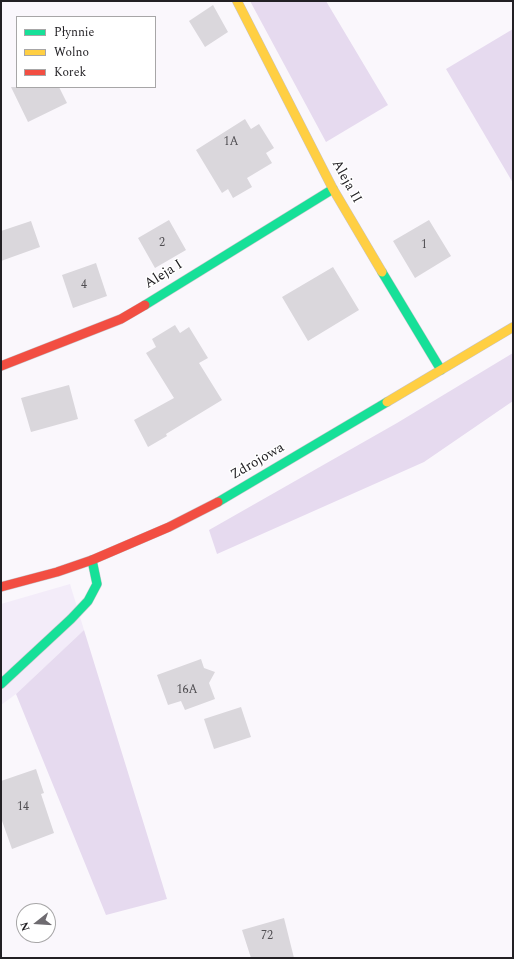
<!DOCTYPE html>
<html>
<head>
<meta charset="utf-8">
<style>
	body { margin:0 }
	#map { position:relative; width:514px; height:959px; overflow:hidden; background:#faf7fc; font-family:Spectral,serif }
	canvas { display:block }
	.frame { position:absolute; inset:0; border:2px solid #222024; pointer-events:none }
	.legend { position:absolute; left:16px; top:16px; width:140px; height:72px; box-sizing:border-box; background:#fff; border:1px solid #a7a6a7; margin:0; padding:5px 7px; list-style:none; font-size:12px; color:#222024 }
	.legend li { display:flex; align-items:center; gap:8px; height:20px }
	.legend b { width:20px; border:1px solid #a7a6a7 }
	.north { position:absolute; left:16px; top:903px; width:40px; height:40px; box-sizing:border-box; background:#fff; border:1px solid #a7a6a7; border-radius:50%; rotate:253deg; font-size:11px; font-weight:700; line-height:16px; text-align:center; color:#222024 }
	.north::after { content:''; display:block; margin:auto; width:14px; height:18px; background:#6e6b70; clip-path:polygon(50% 0,100% 100%,50% 72%,0 100%) }
</style>
</head>
<body>
<div id="map">
<canvas width="514" height="959"></canvas>
<div class="frame"></div>
<ul class="legend">
<li><b style="height:5px;background:#16e098"></b>Płynnie</li>
<li><b style="height:5px;background:#ffcf43"></b>Wolno</li>
<li><b style="height:5px;background:#f24e42"></b>Korek</li>
</ul>
<div class="north">N</div>
</div>
<script>
const context = document.querySelector('canvas').getContext('2d');
context.lineJoin = 'round';
function fillPath(path, color) {
  context.fillStyle = color;
  context.fill(path, 'evenodd');
}
function shape(rows) {
  const path = new Path2D();
  for (const r of rows) {
    path.moveTo(r[0], r[1]);
    for (let i = 2; i < r.length; i += 2) path.lineTo(r[i], r[i + 1]);
  }
  return path;
}
function stroke(path, color, width, dash) {
  context.strokeStyle = color;
  context.lineWidth = width;
  context.lineCap = dash ? 'butt' : 'round';
  context.setLineDash(dash || []);
  context.stroke(path);
}
function drawText(font, color, halo, rows, align = 'center') {
  context.font = font + ' Spectral,serif';
  context.lineWidth = 3;
  context.setLineDash([]);
  context.textBaseline = 'middle';
  context.strokeStyle = halo;
  context.fillStyle = color;
  for (const [text, x, y, turn = 0] of rows) {
    context.save();
    context.translate(x, y);
    context.rotate((+turn || 0) * Math.PI / 180);
    context.textAlign = isNaN(turn) ? turn : align;
    if (halo) context.strokeText(text, 0, 0);
    context.fillText(text, 0, 0);
    context.restore();
  }
}
fillPath(shape([
	[70,584,84,630,16,694,1,705,1,604]
]), '#f3ecf9');
fillPath(shape([
	[250,1,326,1,388,105,326,142],
	[513,29,513,183,446,69],
	[513,353,513,401,424,462,217,554,209,530,397,423],
	[84,630,167,899,106,915,16,694]
]), '#e6daef');
fillPath(shape([
	[213,5,228,32,205,47,189,21],
	[11,87,59,87,67,103,28,122],
	[245,119,251,129,259,124,274,148,266,153,272,163,247,178,252,187,233,198,228,189,222,193,196,150],
	[169,220,186,250,155,268,138,238],
	[429,220,451,256,415,278,393,241],
	[31,221,40,247,1,261,1,231],
	[96,263,107,296,73,308,62,275],
	[333,267,359,310,308,341,282,297],
	[175,325,180,333,189,327,208,358,199,363,222,400,166,434,167,436,148,447,134,420,174,398,146,353,156,347,152,339],
	[69,385,78,419,31,432,21,398],
	[201,659,204,668,215,672,209,683,215,699,185,710,181,701,168,705,157,675],
	[241,707,251,737,214,749,204,719],
	[36,769,44,793,41,794,54,833,12,849,1,818,1,781],
	[284,918,294,958,251,958,242,930]
]), '#dad7dc');
const fast = shape([
	[382,272,441,370],
	[145,305,333,189],
	[218,502,387,402],
	[1,684,71,619,88,601,97,584,92,560]
]);
const slow = shape([
	[237,1,333,189,382,272],
	[387,402,513,327]
]);
const jam = shape([
	[1,366,121,319,145,305],
	[1,587,57,572,92,560,169,527,218,502]
]);
stroke(fast, '#c6c4c8', 10);
stroke(slow, '#c6c4c8', 10);
stroke(jam, '#c6c4c8', 10);
stroke(fast, '#16e098', 9);
stroke(slow, '#ffcf43', 9);
stroke(jam, '#f24e42', 9);
drawText('12px', '#504e52', null, [
	["1A",231,143],
	["2",162,244],
	["1",424,246],
	["4",84,286],
	["16A",187,691],
	["14",23,808],
	["72",267,937]
]);
drawText('14px', '#222024', '#fff', [
	["Aleja II",346,182,61],
	["Aleja I",164,275,-32],
	["Zdrojowa",258,462,-30]
]);
</script>
</body>
</html>
